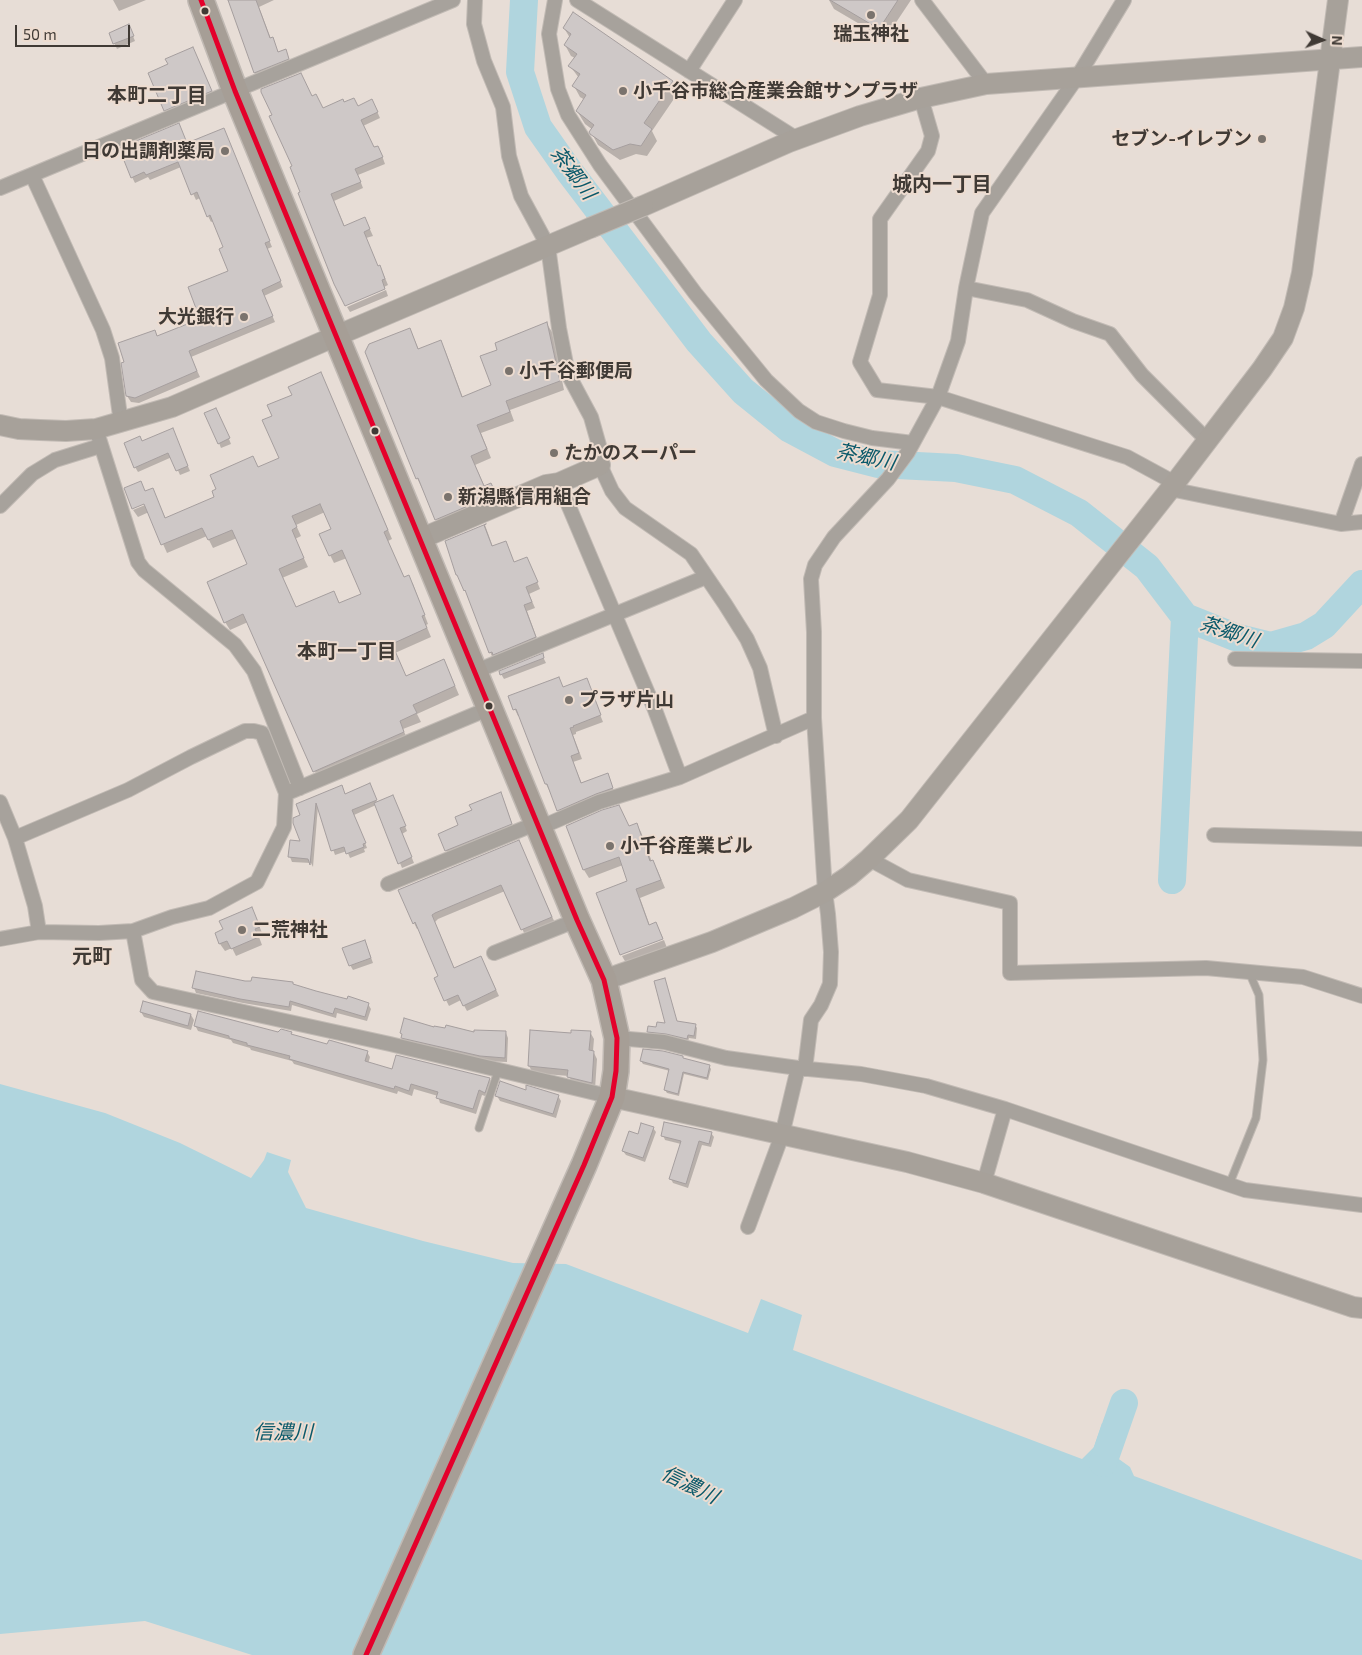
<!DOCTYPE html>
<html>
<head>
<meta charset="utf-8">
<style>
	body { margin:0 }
	#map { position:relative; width:1362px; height:1655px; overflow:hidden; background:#e7ddd6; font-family:"Exo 2",sans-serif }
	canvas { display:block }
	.north { position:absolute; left:1297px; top:15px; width:50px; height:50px; -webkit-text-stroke:4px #eddcd0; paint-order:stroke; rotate:92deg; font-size:14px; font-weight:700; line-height:20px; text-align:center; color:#403a35 }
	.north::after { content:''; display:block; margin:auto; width:18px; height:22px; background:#403a35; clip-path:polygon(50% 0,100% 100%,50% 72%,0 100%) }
	.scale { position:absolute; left:15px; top:25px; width:115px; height:22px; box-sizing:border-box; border:2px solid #403a35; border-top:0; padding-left:6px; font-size:15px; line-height:18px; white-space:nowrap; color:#403a35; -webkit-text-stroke:4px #eddcd0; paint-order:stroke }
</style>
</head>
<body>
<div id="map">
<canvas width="1362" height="1655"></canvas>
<div class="north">N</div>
<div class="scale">50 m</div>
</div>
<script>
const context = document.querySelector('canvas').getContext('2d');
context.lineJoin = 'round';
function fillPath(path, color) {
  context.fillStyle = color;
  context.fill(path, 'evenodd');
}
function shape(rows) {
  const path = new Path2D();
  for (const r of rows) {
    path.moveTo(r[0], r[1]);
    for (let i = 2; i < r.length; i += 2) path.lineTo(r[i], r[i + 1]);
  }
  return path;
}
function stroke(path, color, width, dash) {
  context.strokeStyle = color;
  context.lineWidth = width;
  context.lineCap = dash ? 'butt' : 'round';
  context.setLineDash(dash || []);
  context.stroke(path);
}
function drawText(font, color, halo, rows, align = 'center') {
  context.font = font + ' "Exo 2","Noto Sans JP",sans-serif';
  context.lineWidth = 4;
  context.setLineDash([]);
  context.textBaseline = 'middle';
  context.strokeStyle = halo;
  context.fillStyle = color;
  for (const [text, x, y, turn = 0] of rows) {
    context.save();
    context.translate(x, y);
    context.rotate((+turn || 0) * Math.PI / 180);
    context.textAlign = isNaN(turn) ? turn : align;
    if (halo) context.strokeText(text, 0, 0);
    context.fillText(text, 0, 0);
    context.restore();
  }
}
fillPath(shape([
	[0,1084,105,1113,180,1143,251,1178,264,1160,267,1152,291,1160,288,1172,306,1208,423,1241,513,1263,566,1264,748,1333,761,1299,802,1315,793,1350,1082,1459,1094,1447,1102,1423,1127,1433,1116,1457,1130,1467,1134,1476,1362,1560,1362,1655,252,1655,145,1621,0,1634]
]), '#b0d5de');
fillPath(shape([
	[113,0,146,0,119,11],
	[229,0,274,0,259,7,271,39,279,53,285,51,292,66,259,80,255,73],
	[829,0,911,0,885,39,834,9],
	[564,28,672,82,678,93,652,131,657,141,647,156,636,154,620,160,598,145,591,132,593,130,585,124,577,111,585,100,580,97,574,86,579,78,570,66,575,58,571,56,565,45,570,38],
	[131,31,135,41,117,49,110,34],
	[193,48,214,96,168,115,165,110,169,65],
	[312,97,323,110,344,104,358,107,375,107,380,118,363,126,374,149,381,153,385,164,358,175,363,188,334,201,345,227,368,225,373,236,366,238,378,267,383,273,388,285,384,287,302,192],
	[226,135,272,247,267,249,283,287,264,296,275,322,191,357,200,377,139,403,131,402,127,396,158,337,202,319,229,271,224,248,213,221,211,222,208,216,200,198,196,200,181,167,150,180,148,177,135,183,132,177,187,144],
	[386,290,388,296,350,312,347,307],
	[547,324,552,332,564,390,510,410,514,421,481,433,491,458,475,465,485,487,491,485,500,502,441,527,417,478,410,329,419,350,440,342,445,350,463,398,493,386,499,350],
	[325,382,392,539,388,541,404,578,408,576,413,584,428,624,426,625,431,637,395,653,406,678,448,669,459,695,417,714,421,722,403,729,408,741,319,780,248,622,230,630,225,622,249,565,237,538,213,548,207,536,167,553,149,512,138,517,133,510,150,503,146,492,152,489,166,519,216,498,258,468,281,459,274,416],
	[325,512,332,529,330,555,334,563,347,558,363,594,340,604,334,592,296,609,282,578,308,567,295,539,301,536,296,525],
	[219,414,231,444,221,448,219,443],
	[175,435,190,471,180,475,172,457,138,472,135,467,143,442],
	[485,525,493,547,506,543,514,563,527,558,540,589,529,594,535,608,527,611,539,644,493,659,446,542],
	[542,655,546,663,504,679,501,674],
	[586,680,603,722,576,732,576,734,573,735,582,759,573,762,582,784,607,775,616,795,562,816,546,784,520,715,518,716,509,697,563,688],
	[372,789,377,803,395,802,407,831,402,834,414,863,402,868,376,805,354,815,367,848,364,849,365,852,350,858,347,851,335,855,318,806,313,867,311,863,292,862,290,857,302,843,302,816,297,805],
	[503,798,514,829,449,855,439,834,460,826],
	[636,824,641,832,652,862,657,869,665,888,640,898,650,926,656,923,663,938,621,954,629,882,623,865,589,878,584,870,568,827,629,827],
	[521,847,555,923,525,935,505,891,438,919,435,922,455,970,484,963,499,996,467,1011,461,1000,449,1006,446,1000,439,977,419,928,417,929,414,923,399,891],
	[252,909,263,935,259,937,262,945,236,956,232,948,225,951,220,944,225,930],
	[664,940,667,948,626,963,622,956],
	[367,946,373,963,353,970,350,965],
	[245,982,294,986,316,993,368,1004,371,1009,367,1021,337,1013,336,1018,292,1005,291,1011,243,1003,196,993,194,988],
	[144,1002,191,1015,194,1020,191,1030,144,1017,141,1012],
	[666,1024,695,1025,697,1028,696,1039,689,1038,688,1042,650,1035,648,1032],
	[195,1025,291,1033,293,1036,328,1046,367,1052,370,1057,368,1064,393,1071,489,1079,492,1084,488,1097,482,1095,476,1114,440,1103,438,1096,414,1089,412,1096,398,1091,397,1094,294,1064,292,1061,251,1050,250,1048,233,1043,231,1040,198,1031],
	[435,1029,476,1033,506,1033,508,1038,507,1062,484,1061,405,1042,402,1038,403,1035],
	[590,1032,594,1039,593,1051,597,1059,595,1089,573,1084,569,1076,533,1073,529,1066,572,1035],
	[684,1060,709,1066,711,1069,708,1080,684,1074,679,1096,667,1093,665,1090,670,1071,643,1064,641,1061],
	[527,1092,558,1096,561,1101,556,1118,500,1101,497,1096],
	[653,1128,656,1132,645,1162,626,1155,623,1151,639,1136],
	[711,1133,714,1137,711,1147,702,1145,688,1188,673,1183,671,1179,681,1144,665,1140,663,1135]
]), '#0003');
stroke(shape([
	[524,0,520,72,538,127,569,171,699,342,743,391,790,429,835,453,878,464,956,468,1015,480,1079,513,1147,567,1185,617,1235,637,1271,646,1306,636,1324,625,1362,584],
	[1172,880,1185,617],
	[1103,1463,1124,1403]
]), '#b0d5de', 28);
const building = shape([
	[228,0,256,0,270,38,273,37,278,52,286,49,289,59,254,73,228,0],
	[830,0,898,0,879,29,830,0],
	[573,12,673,81,644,123,652,129,641,146,630,144,613,150,590,134,589,132,594,125,576,111,586,95,572,86,580,74,568,66,577,54,564,45,571,34,563,28,573,12],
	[129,24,134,36,113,44,109,33,129,24],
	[193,47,212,91,164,111,148,73,168,64,165,59,193,47],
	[301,73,312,96,316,94,323,108,343,99,344,102,354,98,358,106,372,99,378,112,361,120,374,147,378,146,383,157,355,169,361,182,331,194,344,226,365,217,370,229,364,232,378,266,380,265,385,279,382,280,385,289,345,306,334,284,298,193,300,192,290,167,292,166,269,116,272,115,261,92,261,89,301,73],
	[179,123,187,143,224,128,270,241,265,243,281,281,262,290,273,316,189,351,197,371,135,398,126,396,121,363,124,362,118,343,155,330,157,336,200,319,188,287,228,271,219,249,223,247,210,215,207,217,197,192,191,195,178,162,146,175,144,172,131,178,119,148,179,123],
	[547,322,560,381,506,401,510,412,477,425,487,449,471,456,484,486,491,483,496,494,435,520,418,478,416,479,407,457,365,352,369,344,410,328,418,349,441,340,462,397,491,385,480,356,497,350,495,343,547,322],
	[321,372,388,530,384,532,404,577,409,575,425,615,422,616,427,628,392,644,406,676,444,659,455,686,413,705,417,713,400,721,404,732,313,772,243,614,224,623,207,582,247,564,232,530,208,540,202,528,161,545,144,504,132,509,124,488,141,481,145,491,153,488,165,518,214,497,212,491,216,489,210,475,253,456,258,467,279,458,262,420,272,416,267,405,292,395,288,387,321,372],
	[320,504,331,529,319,534,329,556,342,550,361,594,339,603,334,591,296,607,279,569,304,558,292,530,297,527,292,516,320,504],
	[216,408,230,438,218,444,204,413,216,408],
	[173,428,188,466,176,471,168,453,134,468,124,443,140,436,142,441,173,428],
	[486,524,484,525,492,546,506,541,514,562,527,557,538,582,526,587,532,602,524,605,536,637,493,655,492,652,489,653,465,590,464,591,457,575,456,575,445,541,486,524],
	[543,653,544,658,500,675,499,671,543,653],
	[559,677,563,687,587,678,601,715,573,726,574,727,570,728,579,753,571,756,581,783,608,773,613,788,596,794,557,811,547,784,545,784,516,709,513,710,508,696,559,677],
	[370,783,377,800,352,810,366,843,363,844,364,847,346,854,344,847,331,851,316,803,310,865,308,859,288,857,290,840,300,841,293,823,293,818,300,815,296,804,342,785,345,794,370,783],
	[501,792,512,824,445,851,438,834,458,825,455,817,472,810,469,805,501,792],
	[393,795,406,826,400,828,412,857,398,864,374,803,393,795],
	[619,805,629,826,637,823,650,861,653,860,661,880,636,889,649,925,656,922,663,939,620,955,596,893,627,881,619,857,583,870,566,826,602,810,619,805],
	[519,840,552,917,521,930,501,885,435,913,432,915,454,968,481,956,496,990,463,1006,458,995,444,1001,434,978,438,976,415,922,413,924,398,890,519,840],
	[252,907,260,927,255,929,259,937,231,949,227,941,219,944,215,933,223,929,219,921,252,907],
	[365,940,371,958,349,966,342,948,365,940],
	[196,971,245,981,251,981,252,977,293,982,293,984,316,991,347,999,348,996,369,1003,365,1017,335,1008,333,1014,290,1001,289,1007,240,999,192,988,196,971],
	[665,978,677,1021,696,1024,694,1036,688,1035,687,1039,666,1034,647,1032,648,1026,656,1027,657,1022,665,1023,654,981,665,978],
	[143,1001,191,1014,188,1026,140,1012,143,1001],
	[198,1011,278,1032,281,1029,292,1032,291,1034,327,1044,329,1040,368,1051,365,1061,392,1069,396,1055,490,1078,485,1093,479,1090,473,1109,436,1098,438,1092,411,1084,409,1091,395,1086,394,1089,289,1059,290,1056,247,1045,247,1043,229,1038,229,1036,194,1026,198,1011],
	[404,1018,434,1027,434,1026,445,1028,446,1025,474,1032,474,1030,506,1031,505,1058,480,1056,401,1038,402,1034,400,1033,404,1018],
	[530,1030,571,1033,571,1030,591,1031,589,1050,594,1051,592,1083,567,1077,568,1070,528,1066,530,1030],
	[643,1049,663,1051,683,1056,683,1058,710,1065,707,1078,683,1072,678,1094,664,1090,669,1069,640,1061,643,1049],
	[500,1081,526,1090,526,1085,559,1095,553,1114,495,1096,500,1081],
	[664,1122,712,1132,709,1144,699,1141,686,1184,669,1179,681,1141,661,1136,664,1122],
	[641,1123,654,1127,643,1158,622,1151,629,1131,638,1134,641,1123]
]);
fillPath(building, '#cec8c7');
stroke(building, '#a59e9e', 1);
const lane = shape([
	[479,1128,498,1071],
	[1229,1185,1256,1118,1263,1060,1259,995,1249,972]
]);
const street = shape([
	[475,0,474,24,484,61,503,107,509,156,521,196,548,246,559,328,568,374,591,417,602,456,600,465,612,491,625,508,691,554,725,604,747,639,760,668,776,736],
	[555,0,549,34,558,89,568,115,600,165,695,293,766,380,799,411,816,422,844,431,872,438,913,443],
	[577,0,797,139],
	[922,0,986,84],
	[689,71,735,0],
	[921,98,932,136,928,151,880,219,880,295,860,362,877,390,938,397,1127,457,1175,483],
	[32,175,103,330,112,358,121,423],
	[0,188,453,0],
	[966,288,1027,300,1073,321,1110,334,1142,375,1207,440],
	[96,429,138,562,144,570,235,645,254,671,300,788],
	[559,483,655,710,680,777],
	[1170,489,1341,524,1362,522],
	[0,506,32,474,55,460,100,446],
	[1341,524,1362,464],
	[1235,659,1362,661],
	[474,672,706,577],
	[292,791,490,708],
	[0,802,15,838,35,906,39,932,99,933,133,931,172,917,209,908,257,882,284,827,286,793,262,733,254,731,245,731,191,757,128,790,15,838],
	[539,828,599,802,680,777,814,718],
	[1214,835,1362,839],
	[869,859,908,880,1010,903,1010,973,1206,968,1303,977,1362,996],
	[388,884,537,823],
	[133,931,142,980,153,992,390,1044,612,1097],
	[0,939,39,932],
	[494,953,577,920],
	[617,1038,664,1042,726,1058,798,1068,861,1074,926,1086,1005,1109,1245,1190,1362,1205],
	[805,1069,811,1020,821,1005,830,984,831,952,828,914,825,892,814,718,814,632,811,579,815,565,834,537,888,479,908,452,938,397,958,341,966,288,982,213,1078,76,1124,0],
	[984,1183,1005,1109],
	[748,1227,782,1135,798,1068]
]);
const secondary = shape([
	[643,206,789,142,860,116,921,98,986,84,1362,57],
	[0,425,19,429,40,430,66,431,96,429,172,407,336,336,590,228],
	[420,539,546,485,559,483,600,465],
	[604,980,712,942,793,908,825,892,849,876,869,859,909,820,1175,483,1262,369,1283,338,1294,308,1302,273,1338,0],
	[612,1097,907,1162,984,1183,1353,1307,1362,1308]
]);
const highway = shape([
	[201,0,235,91,577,920,604,980,617,1038,616,1071,612,1097,584,1165,366,1655]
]);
stroke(lane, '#c1bab4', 9);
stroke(street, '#c1bab4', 16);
stroke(secondary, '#c1bab4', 22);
stroke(highway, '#c1bab4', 28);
stroke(lane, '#a7a29c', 7);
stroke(street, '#a7a29c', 14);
stroke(secondary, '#a7a19a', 20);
stroke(highway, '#a69e96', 25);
const secondaryBridge = shape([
	[590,228,643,206]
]);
stroke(secondaryBridge, '#c1bab4', 22, []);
stroke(secondaryBridge, '#a7a19a', 20);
stroke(shape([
	[201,0,235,91,577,920,604,980,617,1038,616,1071,612,1097,584,1165,366,1655]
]), '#e4002b', 5);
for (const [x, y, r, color] of [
	[205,11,4.5,"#403a35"],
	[871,15,5,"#7a736d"],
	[623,91,5,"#7a736d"],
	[1262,139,5,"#7a736d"],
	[225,151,5,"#7a736d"],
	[244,317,5,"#7a736d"],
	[509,371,5,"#7a736d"],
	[375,431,4.5,"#403a35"],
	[554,453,5,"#7a736d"],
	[448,497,5,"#7a736d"],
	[569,700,5,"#7a736d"],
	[489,706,4.5,"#403a35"],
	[610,846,5,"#7a736d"],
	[242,930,5,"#7a736d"]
]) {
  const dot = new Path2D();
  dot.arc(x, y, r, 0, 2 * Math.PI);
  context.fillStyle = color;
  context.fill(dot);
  stroke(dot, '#eddcd0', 2);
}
drawText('bold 19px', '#403a35', '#eddcd0', [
	["瑞玉神社",871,34,"center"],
	["小千谷市総合産業会館サンプラザ",633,91],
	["セブン-イレブン",1252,139,"right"],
	["日の出調剤薬局",215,151,"right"],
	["大光銀行",234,317,"right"],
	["小千谷郵便局",519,371],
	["たかのスーパー",564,453],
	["新潟縣信用組合",458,497],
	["プラザ片山",579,700],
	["小千谷産業ビル",620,846],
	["二荒神社",252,930]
], 'left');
drawText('bold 20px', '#403a35', '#eddcd0', [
	["本町二丁目",157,95],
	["城内一丁目",942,184],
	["本町一丁目",347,651],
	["元町",92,956]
]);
drawText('italic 20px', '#0a596a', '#eddcd0', [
	["茶郷川",573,173,53],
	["茶郷川",866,457,12],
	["茶郷川",1229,632,18],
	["信濃川",283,1432],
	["信濃川",690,1485,26]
]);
</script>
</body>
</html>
